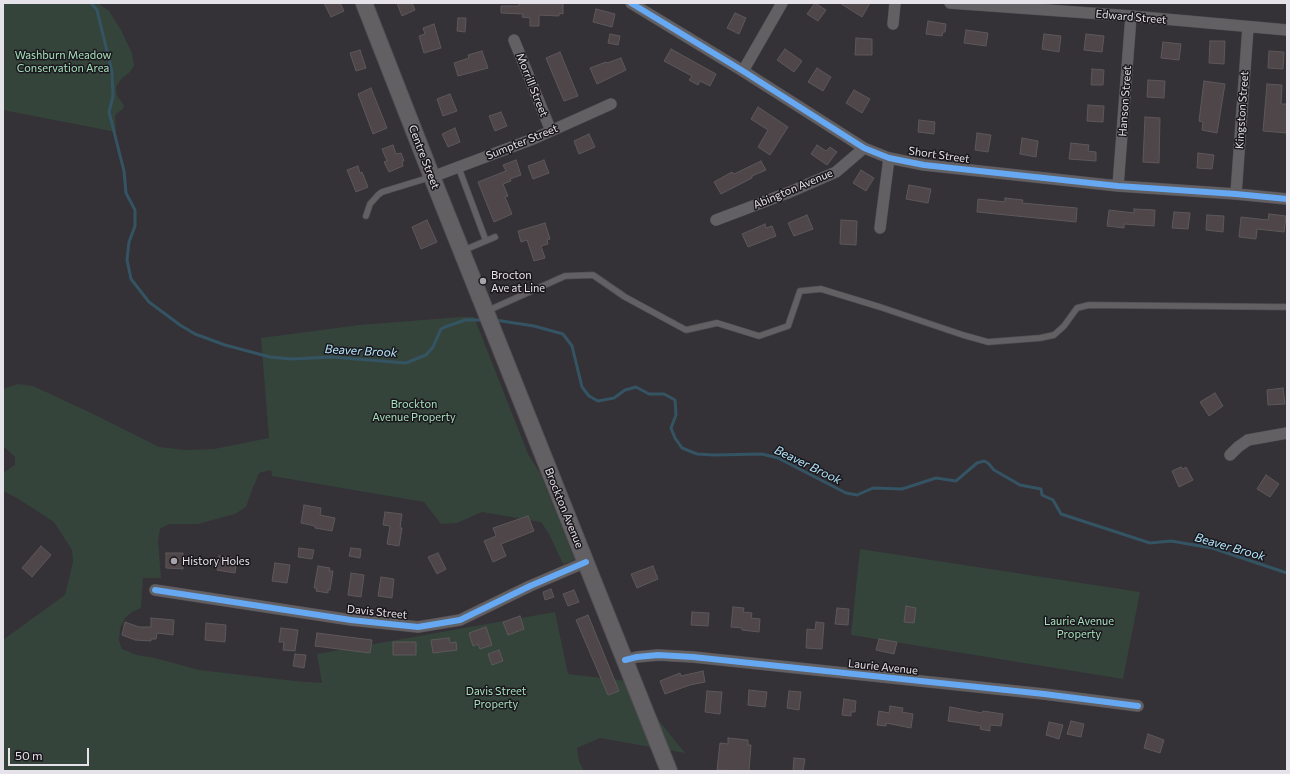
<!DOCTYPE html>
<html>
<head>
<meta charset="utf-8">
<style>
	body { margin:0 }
	#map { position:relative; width:1290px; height:774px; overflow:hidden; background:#343137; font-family:Commissioner,sans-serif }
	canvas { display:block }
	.frame { position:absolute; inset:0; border:4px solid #e6e2e9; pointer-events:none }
	.scale { position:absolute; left:8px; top:748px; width:81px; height:18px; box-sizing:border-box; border:2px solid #e6e2e9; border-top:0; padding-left:5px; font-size:12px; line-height:14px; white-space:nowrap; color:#e6e2e9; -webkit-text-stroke:3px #1b181d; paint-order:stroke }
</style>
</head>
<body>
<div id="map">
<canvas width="1290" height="774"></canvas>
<div class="frame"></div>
<div class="scale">50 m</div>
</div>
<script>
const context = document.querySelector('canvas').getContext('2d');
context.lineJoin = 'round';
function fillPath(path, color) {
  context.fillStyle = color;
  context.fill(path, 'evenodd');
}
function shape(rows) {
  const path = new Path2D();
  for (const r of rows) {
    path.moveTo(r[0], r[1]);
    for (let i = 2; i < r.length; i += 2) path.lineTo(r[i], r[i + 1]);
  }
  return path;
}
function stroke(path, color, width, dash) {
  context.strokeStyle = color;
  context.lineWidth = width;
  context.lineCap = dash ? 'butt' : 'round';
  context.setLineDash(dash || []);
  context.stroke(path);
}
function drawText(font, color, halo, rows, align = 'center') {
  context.font = font + ' Commissioner,sans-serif';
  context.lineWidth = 3;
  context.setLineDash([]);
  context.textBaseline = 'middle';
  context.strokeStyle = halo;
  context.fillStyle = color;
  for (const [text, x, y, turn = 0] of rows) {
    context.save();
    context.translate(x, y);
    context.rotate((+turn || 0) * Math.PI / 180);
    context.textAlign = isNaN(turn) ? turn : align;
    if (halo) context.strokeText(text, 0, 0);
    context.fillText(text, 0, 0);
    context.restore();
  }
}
fillPath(shape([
	[3,3,98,3,109,11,121,30,132,53,134,66,130,72,121,79,116,87,117,96,124,105,123,109,116,114,115,116,116,132,3,110],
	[461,317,474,317,528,454,540,473,575,560,563,564,549,534,541,522,482,512,457,523,441,524,424,502,272,476,271,470,259,473,252,490,246,507,235,514,198,524,169,524,160,529,158,541,161,578,143,578,141,608,132,612,125,618,120,628,119,641,122,649,137,655,155,658,199,670,295,681,322,683,317,654,555,612,568,674,627,681,685,753,600,738,577,748,579,761,584,771,3,771,3,640,33,618,65,595,73,562,72,550,54,522,17,498,3,491,3,473,15,465,15,457,3,446,3,389,18,384,33,386,87,411,159,447,186,450,214,449,269,438,261,338,359,325],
	[860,549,1140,592,1123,679,851,635]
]), '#35443b');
stroke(shape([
	[91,3,97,10,112,72,113,96,109,112,124,171,126,193,135,210,135,226,129,242,127,260,131,279,149,302,180,325,195,334,225,345,270,357,291,359,331,357,406,363,426,355,433,347,441,329,445,327,465,320,483,320],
	[495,320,534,326,563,334,572,346,582,387,589,396,598,401,614,398,625,390,636,387,649,394,664,394,675,400,676,415,671,428,675,438,682,448,697,454,714,455,762,454,778,458,846,493,857,495,873,488,902,489,936,478,956,481,977,463,984,461,988,463,994,470,1020,485,1041,489,1042,495,1053,500,1061,514,1150,543,1171,541,1212,548,1287,573]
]), '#345463', 3);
const building = shape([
	[324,3,340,3,344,11,331,17,324,3],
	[397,3,412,3,415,10,402,16,397,3],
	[519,3,563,3,563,14,559,13,559,16,539,15,539,26,530,26,530,18,522,17,523,14,501,13,501,6,519,6,519,3],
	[815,3,826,10,818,21,807,14,815,3],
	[840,3,870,3,862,17,840,3],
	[596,9,615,14,612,27,593,22,596,9],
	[735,13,746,18,739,34,727,28,735,13],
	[458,18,466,18,465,32,457,31,458,18],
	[928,21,946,24,945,32,943,32,942,36,926,34,928,21],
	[434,24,441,48,424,53,419,36,425,34,423,28,434,24],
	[966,30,988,33,986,46,964,43,966,30],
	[610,34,620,36,618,45,608,43,610,34],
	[1044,34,1061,36,1059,52,1042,49,1044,34],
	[1086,34,1104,36,1102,52,1084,50,1086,34],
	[856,38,872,39,872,55,855,55,856,38],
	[1210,41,1225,41,1224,64,1209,63,1210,41],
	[1163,42,1181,44,1179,60,1161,58,1163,42],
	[671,49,716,74,710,86,700,81,698,85,689,80,692,76,664,61,671,49],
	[785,49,802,61,794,72,777,60,785,49],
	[360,50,366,68,356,71,350,53,360,50],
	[482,51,488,68,458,76,454,63,469,58,468,55,482,51],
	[1269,51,1284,52,1283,69,1268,68,1269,51],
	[560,52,578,96,564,101,546,58,560,52],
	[621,58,626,70,597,84,590,68,606,62,607,63,621,58],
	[817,68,831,77,823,91,808,82,817,68],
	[1092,69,1104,70,1103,85,1091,85,1092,69],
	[1148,80,1165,81,1164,98,1147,97,1148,80],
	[1204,81,1225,84,1217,133,1202,130,1203,122,1199,121,1204,81],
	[1267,84,1282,85,1281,104,1287,104,1287,133,1263,131,1267,84],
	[371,88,387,128,373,134,358,94,371,88],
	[854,90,870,99,862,113,846,103,854,90],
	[450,94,457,111,443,116,437,99,450,94],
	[1088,105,1104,106,1103,122,1087,121,1088,105],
	[758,107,788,127,770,155,758,147,768,130,751,119,758,107],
	[501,112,507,126,495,131,489,116,501,112],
	[1145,117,1160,118,1159,163,1143,162,1145,117],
	[919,120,935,122,934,134,918,132,919,120],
	[455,128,460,142,448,147,442,134,455,128],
	[977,133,991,135,988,152,975,150,977,133],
	[589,134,595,147,579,154,574,141,589,134],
	[1022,138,1038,141,1036,157,1020,154,1022,138],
	[1071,143,1089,145,1088,151,1096,152,1096,161,1069,159,1071,143],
	[393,145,396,154,401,153,404,161,402,162,403,166,389,172,384,162,387,161,382,149,393,145],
	[817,145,826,151,830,147,837,152,827,165,811,154,817,145],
	[1198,153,1214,155,1212,169,1197,168,1198,153],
	[516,160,521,175,510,179,511,181,503,184,508,196,505,197,512,214,494,222,478,182,506,171,503,165,516,160],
	[544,160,549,173,533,179,528,166,544,160],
	[761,161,766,170,752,176,752,178,721,194,714,182,732,172,734,174,761,161],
	[358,166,360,173,362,172,368,187,356,192,347,170,358,166],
	[861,170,874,178,866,191,853,183,861,170],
	[909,185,931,189,928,203,906,199,909,185],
	[1005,198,1023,200,1022,203,1077,208,1076,222,977,212,978,199,1005,202,1005,198],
	[1134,209,1155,210,1154,226,1124,224,1124,228,1107,226,1109,210,1134,213,1134,209],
	[1174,212,1190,213,1188,229,1172,228,1174,212],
	[1269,214,1286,216,1284,232,1257,229,1256,239,1239,237,1241,217,1268,220,1269,214],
	[807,215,813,229,794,236,788,223,807,215],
	[1207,215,1224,216,1223,232,1206,230,1207,215],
	[427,220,437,242,421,249,412,227,427,220],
	[841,220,857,221,856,245,840,244,841,220],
	[545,223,550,239,547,240,548,244,541,246,545,258,534,261,527,240,521,242,518,231,545,223],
	[765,224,766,228,772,226,776,236,748,247,742,234,765,224],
	[1283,388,1285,404,1268,405,1267,390,1283,388],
	[1215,393,1223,406,1209,416,1200,402,1215,393],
	[1181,467,1183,469,1186,467,1193,480,1179,487,1172,471,1181,467],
	[1266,475,1279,484,1270,497,1257,489,1266,475],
	[304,505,321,508,320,515,335,518,332,531,315,528,315,526,301,523,304,505],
	[385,512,402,514,400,528,402,528,399,546,387,544,390,526,383,525,385,512],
	[528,516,534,531,501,544,506,556,493,562,484,541,496,536,493,528,528,516],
	[41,546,51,555,32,577,22,568,41,546],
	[299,548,314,550,312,559,298,557,299,548],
	[351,548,361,549,360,558,349,556,351,548],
	[166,553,183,553,183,569,166,568,166,553],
	[438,553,446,569,437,574,428,557,438,553],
	[219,556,237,559,235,573,217,570,219,556],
	[275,563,290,565,287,583,272,581,275,563],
	[318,566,330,568,329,571,333,571,330,590,328,590,328,593,316,591,317,588,314,588,318,566],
	[653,566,658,579,637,588,631,574,653,566],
	[351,573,364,575,361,597,348,595,351,573],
	[381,577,394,579,392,598,378,596,381,577],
	[551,589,554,597,545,600,543,592,551,589],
	[574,590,579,602,568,606,563,594,574,590],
	[906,606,916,608,914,623,904,622,906,606],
	[733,607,744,608,743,612,752,613,751,618,760,619,759,632,742,630,742,628,731,627,733,607],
	[837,608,849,609,848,625,835,624,837,608],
	[692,612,709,613,708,626,691,625,692,612],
	[588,615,619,691,608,695,576,620,588,615],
	[520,616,524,629,508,635,503,622,520,616],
	[151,618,174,620,173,635,157,633,156,639,151,639,151,641,135,640,122,635,125,622,139,627,151,627,151,618],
	[816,622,824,623,822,649,806,648,807,629,815,630,816,622],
	[206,623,226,625,225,642,205,640,206,623],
	[486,627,492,645,480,649,478,644,473,646,469,633,486,627],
	[281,628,298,630,295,651,283,650,284,642,279,642,281,628],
	[317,633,372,640,370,653,315,646,317,633],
	[449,638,450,643,456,642,457,650,433,653,431,640,449,638],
	[879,639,897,642,894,654,876,650,879,639],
	[393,642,416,642,416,655,393,655,393,642],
	[499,650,503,661,492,665,488,654,499,650],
	[295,654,306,655,304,668,293,666,295,654],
	[703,671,705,682,690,685,665,694,660,681,680,673,681,676,703,671],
	[749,690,767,692,765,707,748,705,749,690],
	[707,691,722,692,720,714,705,712,707,691],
	[789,691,801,692,799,710,787,708,789,691],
	[844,699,856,701,855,712,851,712,851,716,842,715,844,699],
	[890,706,903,708,902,712,913,714,911,728,886,723,886,726,877,725,879,711,889,713,890,706],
	[950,707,982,713,983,711,1003,714,1001,726,990,725,990,731,980,729,981,726,948,721,950,707],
	[1071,721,1084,724,1081,737,1067,734,1071,721],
	[1049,722,1063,725,1059,739,1046,735,1049,722],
	[1148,734,1164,740,1160,753,1144,748,1148,734],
	[728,738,748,740,748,745,751,745,749,771,717,770,720,743,728,744,728,738],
	[794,758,805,759,803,771,793,771,794,758]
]);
fillPath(building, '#4f4649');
stroke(building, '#5c585a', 1);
const service = shape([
	[458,166,486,241],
	[366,216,370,204,378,195,382,192,431,177],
	[462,251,495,237],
	[487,311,565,276,593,275,625,297,686,330,717,323,759,336,788,326,800,291,821,289,880,307,963,335,988,342,1040,338,1054,335,1064,326,1077,308,1089,305,1287,307]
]);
const minor = shape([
	[631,3,743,71,864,148,889,158,924,165,1118,186,1236,194,1287,199],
	[950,3,1131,16,1287,30],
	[893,24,895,3],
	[514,40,551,131],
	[743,71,782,3],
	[432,177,533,139,611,104],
	[1118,186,1131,16],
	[1236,194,1248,27],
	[716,220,790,192,836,172,864,148],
	[880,228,889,158],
	[1230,455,1238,447,1248,440,1287,433],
	[155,590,351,620,418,627,460,620,530,586,586,562],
	[625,660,637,657,658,655,693,657,1044,694,1138,706]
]);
const secondary = shape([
	[364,3,432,177,669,771]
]);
stroke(service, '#514e53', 7);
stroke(minor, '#514e53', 12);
stroke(secondary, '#514e53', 18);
stroke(service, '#626063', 5.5);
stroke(minor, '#626063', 11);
stroke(secondary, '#626063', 16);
stroke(shape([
	[631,3,743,71,864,148,889,158,924,165,1118,186,1236,194,1287,199],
	[155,590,351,620,418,627,460,620,530,586,586,562],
	[625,660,637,657,658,655,693,657,1044,694,1138,706]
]), '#66a8f1', 6);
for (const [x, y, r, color] of [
	[483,281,4,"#a8a4ab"],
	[174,561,4,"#a8a4ab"]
]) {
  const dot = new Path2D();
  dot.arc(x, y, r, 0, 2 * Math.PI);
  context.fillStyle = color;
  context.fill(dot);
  stroke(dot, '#1b181d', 1.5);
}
drawText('11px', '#e6e2e9', '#1b181d', [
	["Edward Street",1131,17,5],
	["Morrill Street",532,85,68],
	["Hanson Street",1125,101,-86],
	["Kingston Street",1242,110,-86],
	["Sumpter Street",522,142,-22],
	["Short Street",939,155,8],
	["Centre Street",424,157,69],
	["Abington Avenue",793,189,-23],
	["Brockton Avenue",564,508,68],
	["Davis Street",377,612,6],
	["Laurie Avenue",883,667,6]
]);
drawText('11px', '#a6e1bd', '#1b181d', [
	["Washburn Meadow",63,55],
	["Conservation Area",63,68],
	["Brockton",414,404],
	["Avenue Property",414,417],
	["Laurie Avenue",1079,621],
	["Property",1079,634],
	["Davis Street",496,691],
	["Property",496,704]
]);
drawText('11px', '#e6e2e9', '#1b181d', [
	["Brocton",491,275],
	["Ave at Line",491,288],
	["History Holes",182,561]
], 'left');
drawText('italic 12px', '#b0e5fc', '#1b181d', [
	["Beaver Brook",361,351,3],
	["Beaver Brook",808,465,26],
	["Beaver Brook",1230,547,16]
]);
</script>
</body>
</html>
